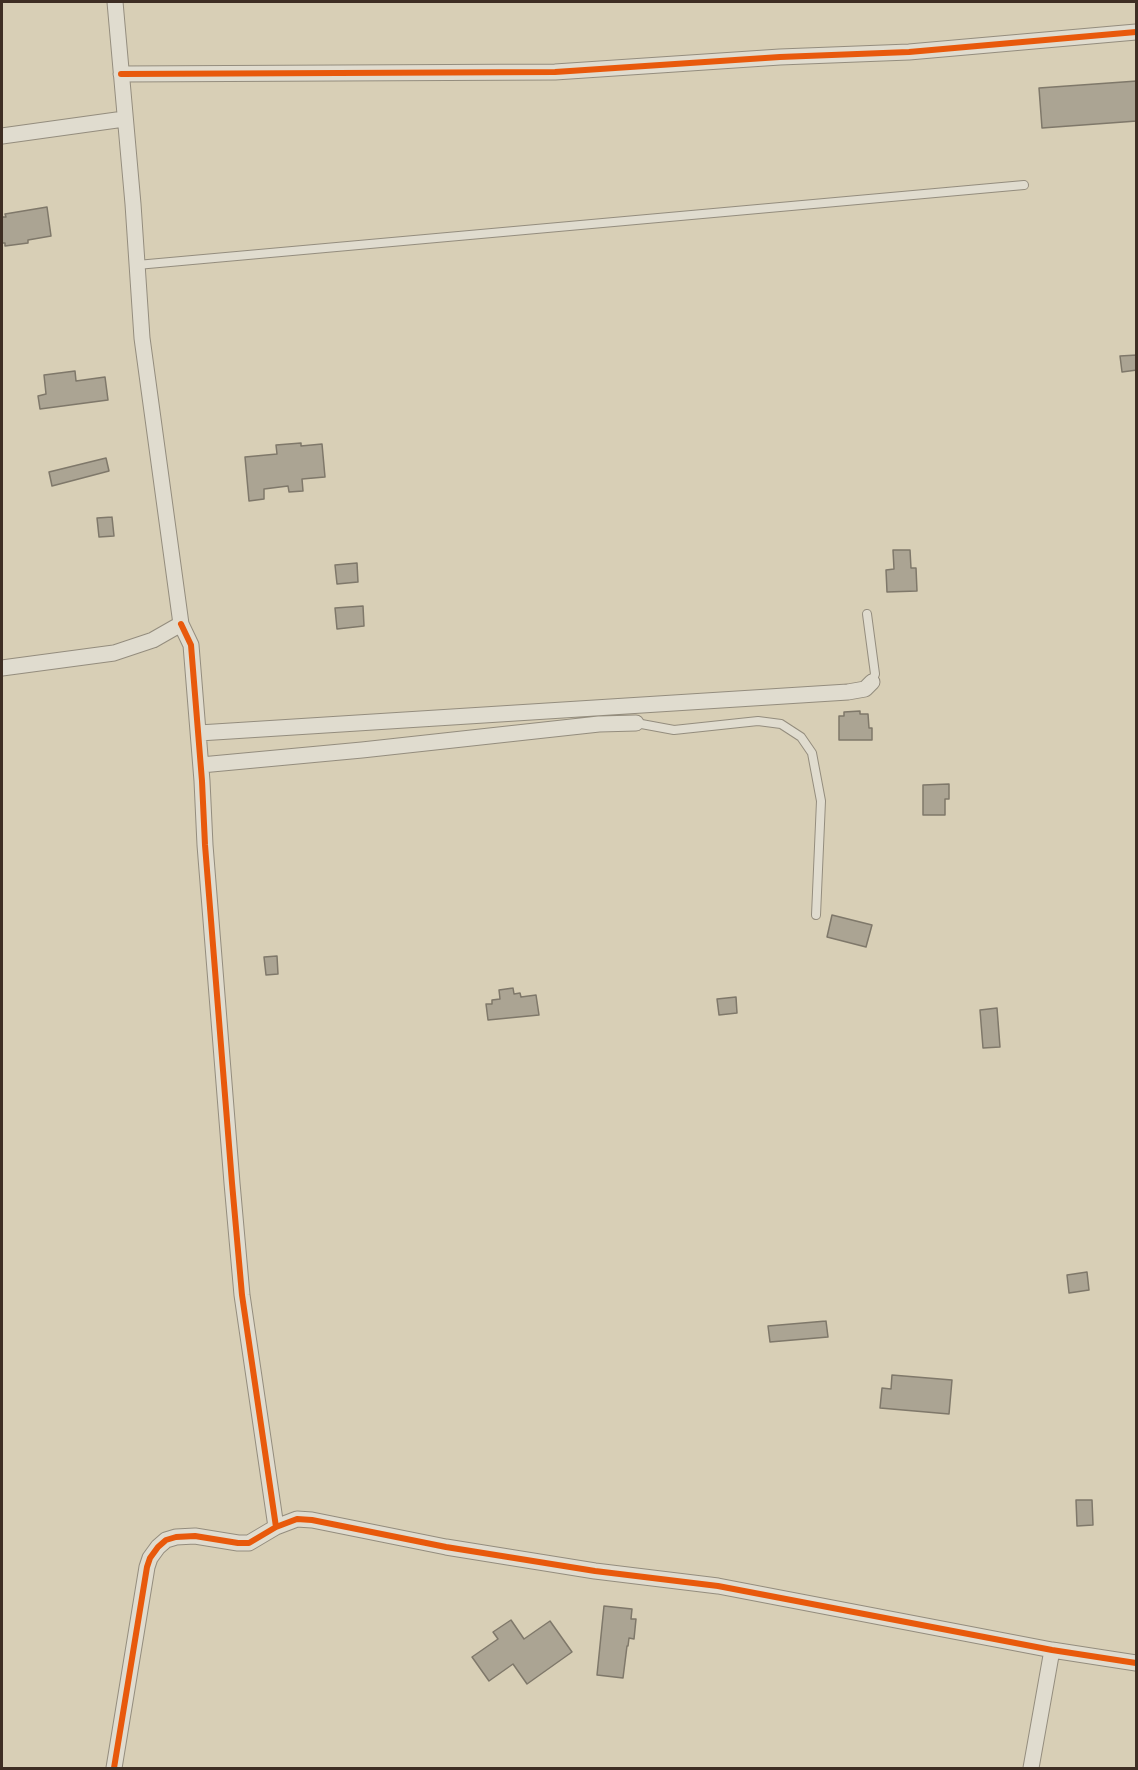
<!DOCTYPE html>
<html>
<head>
<meta charset="utf-8">
<style>
	body { margin:0 }
	#map { position:relative; width:1138px; height:1770px; overflow:hidden; background:#d8cfb6; font-family:"EB Garamond",serif }
	canvas { display:block }
	.frame { position:absolute; inset:0; border:3px solid #3e2e24; pointer-events:none }
</style>
</head>
<body>
<div id="map">
<canvas width="1138" height="1770"></canvas>
<div class="frame"></div>
</div>
<script>
const context = document.querySelector('canvas').getContext('2d');
context.lineJoin = 'round';
function fillPath(path, color) {
  context.fillStyle = color;
  context.fill(path, 'evenodd');
}
function shape(rows) {
  const path = new Path2D();
  for (const r of rows) {
    path.moveTo(r[0], r[1]);
    for (let i = 2; i < r.length; i += 2) path.lineTo(r[i], r[i + 1]);
  }
  return path;
}
function stroke(path, color, width, dash) {
  context.strokeStyle = color;
  context.lineWidth = width;
  context.lineCap = dash ? 'butt' : 'round';
  context.setLineDash(dash || []);
  context.stroke(path);
}
const building = shape([
	[1137,81,1137,121,1042,128,1039,88,1137,81],
	[47,207,51,236,28,240,28,243,5,246,5,243,2,243,2,217,6,217,5,214,47,207],
	[1137,355,1137,370,1122,372,1120,356,1137,355],
	[75,371,76,381,105,377,108,400,40,409,38,396,46,394,44,375,75,371],
	[301,443,301,446,322,444,325,477,302,479,303,491,289,492,288,486,264,489,264,499,249,501,245,457,277,454,276,445,301,443],
	[106,458,109,471,52,486,49,472,106,458],
	[112,517,114,536,99,537,97,518,112,517],
	[893,550,910,550,911,568,916,568,917,591,887,592,886,570,894,569,893,550],
	[357,563,358,582,337,584,335,565,357,563],
	[363,606,364,626,337,629,335,608,363,606],
	[860,711,860,714,868,714,869,728,872,728,872,740,839,740,839,716,844,716,844,712,860,711],
	[949,784,949,799,945,799,945,815,923,815,923,785,949,784],
	[832,915,872,925,866,947,827,937,832,915],
	[277,956,278,974,266,975,264,957,277,956],
	[513,988,514,994,520,993,521,997,536,995,539,1015,488,1020,486,1004,492,1004,492,1000,500,999,499,990,513,988],
	[736,997,737,1013,719,1015,717,999,736,997],
	[997,1008,1000,1047,983,1048,980,1010,997,1008],
	[1087,1272,1089,1290,1069,1293,1067,1275,1087,1272],
	[826,1321,828,1337,770,1342,768,1326,826,1321],
	[892,1375,952,1380,949,1414,880,1408,882,1388,891,1389,892,1375],
	[1076,1500,1092,1500,1093,1525,1077,1526,1076,1500],
	[604,1606,632,1609,631,1619,636,1619,634,1639,629,1638,628,1646,627,1646,623,1678,597,1675,604,1606],
	[511,1620,524,1639,550,1621,572,1652,527,1684,513,1664,489,1681,472,1657,498,1639,493,1632,511,1620]
]);
fillPath(building, '#aba493');
stroke(building, '#7f786a', 1.5);
const lane = shape([
	[137,265,1024,185],
	[867,614,875,674,872,682],
	[636,723,674,730,758,721,781,724,801,737,812,753,821,801,816,915]
]);
const street = shape([
	[121,74,555,72,780,57,909,52,1136,32],
	[2,136,124,119],
	[181,624,191,645,202,781,205,845,232,1183,242,1295,276,1527],
	[2,668,114,653,153,640,181,624,142,338,133,204,115,2],
	[199,733,848,692,865,689,872,682],
	[201,765,362,750,599,724,636,723],
	[114,1768,147,1567,150,1558,158,1547,166,1540,176,1537,195,1536,238,1543,249,1543,276,1527,297,1519,312,1520,446,1547,595,1571,718,1586,1052,1650,1136,1663],
	[1031,1768,1052,1650]
]);
stroke(lane, '#948d7e', 10);
stroke(street, '#948d7e', 17);
stroke(lane, '#e0dccf', 8);
stroke(street, '#e0dccf', 15);
stroke(shape([
	[121,74,555,72,780,57,909,52,1136,32],
	[181,624,191,645,202,781,205,845,232,1183,242,1295,276,1527],
	[114,1768,147,1567,150,1558,158,1547,166,1540,176,1537,195,1536,238,1543,249,1543,276,1527,297,1519,312,1520,446,1547,595,1571,718,1586,1052,1650,1136,1663]
]), '#e8590c', 6);
</script>
</body>
</html>
